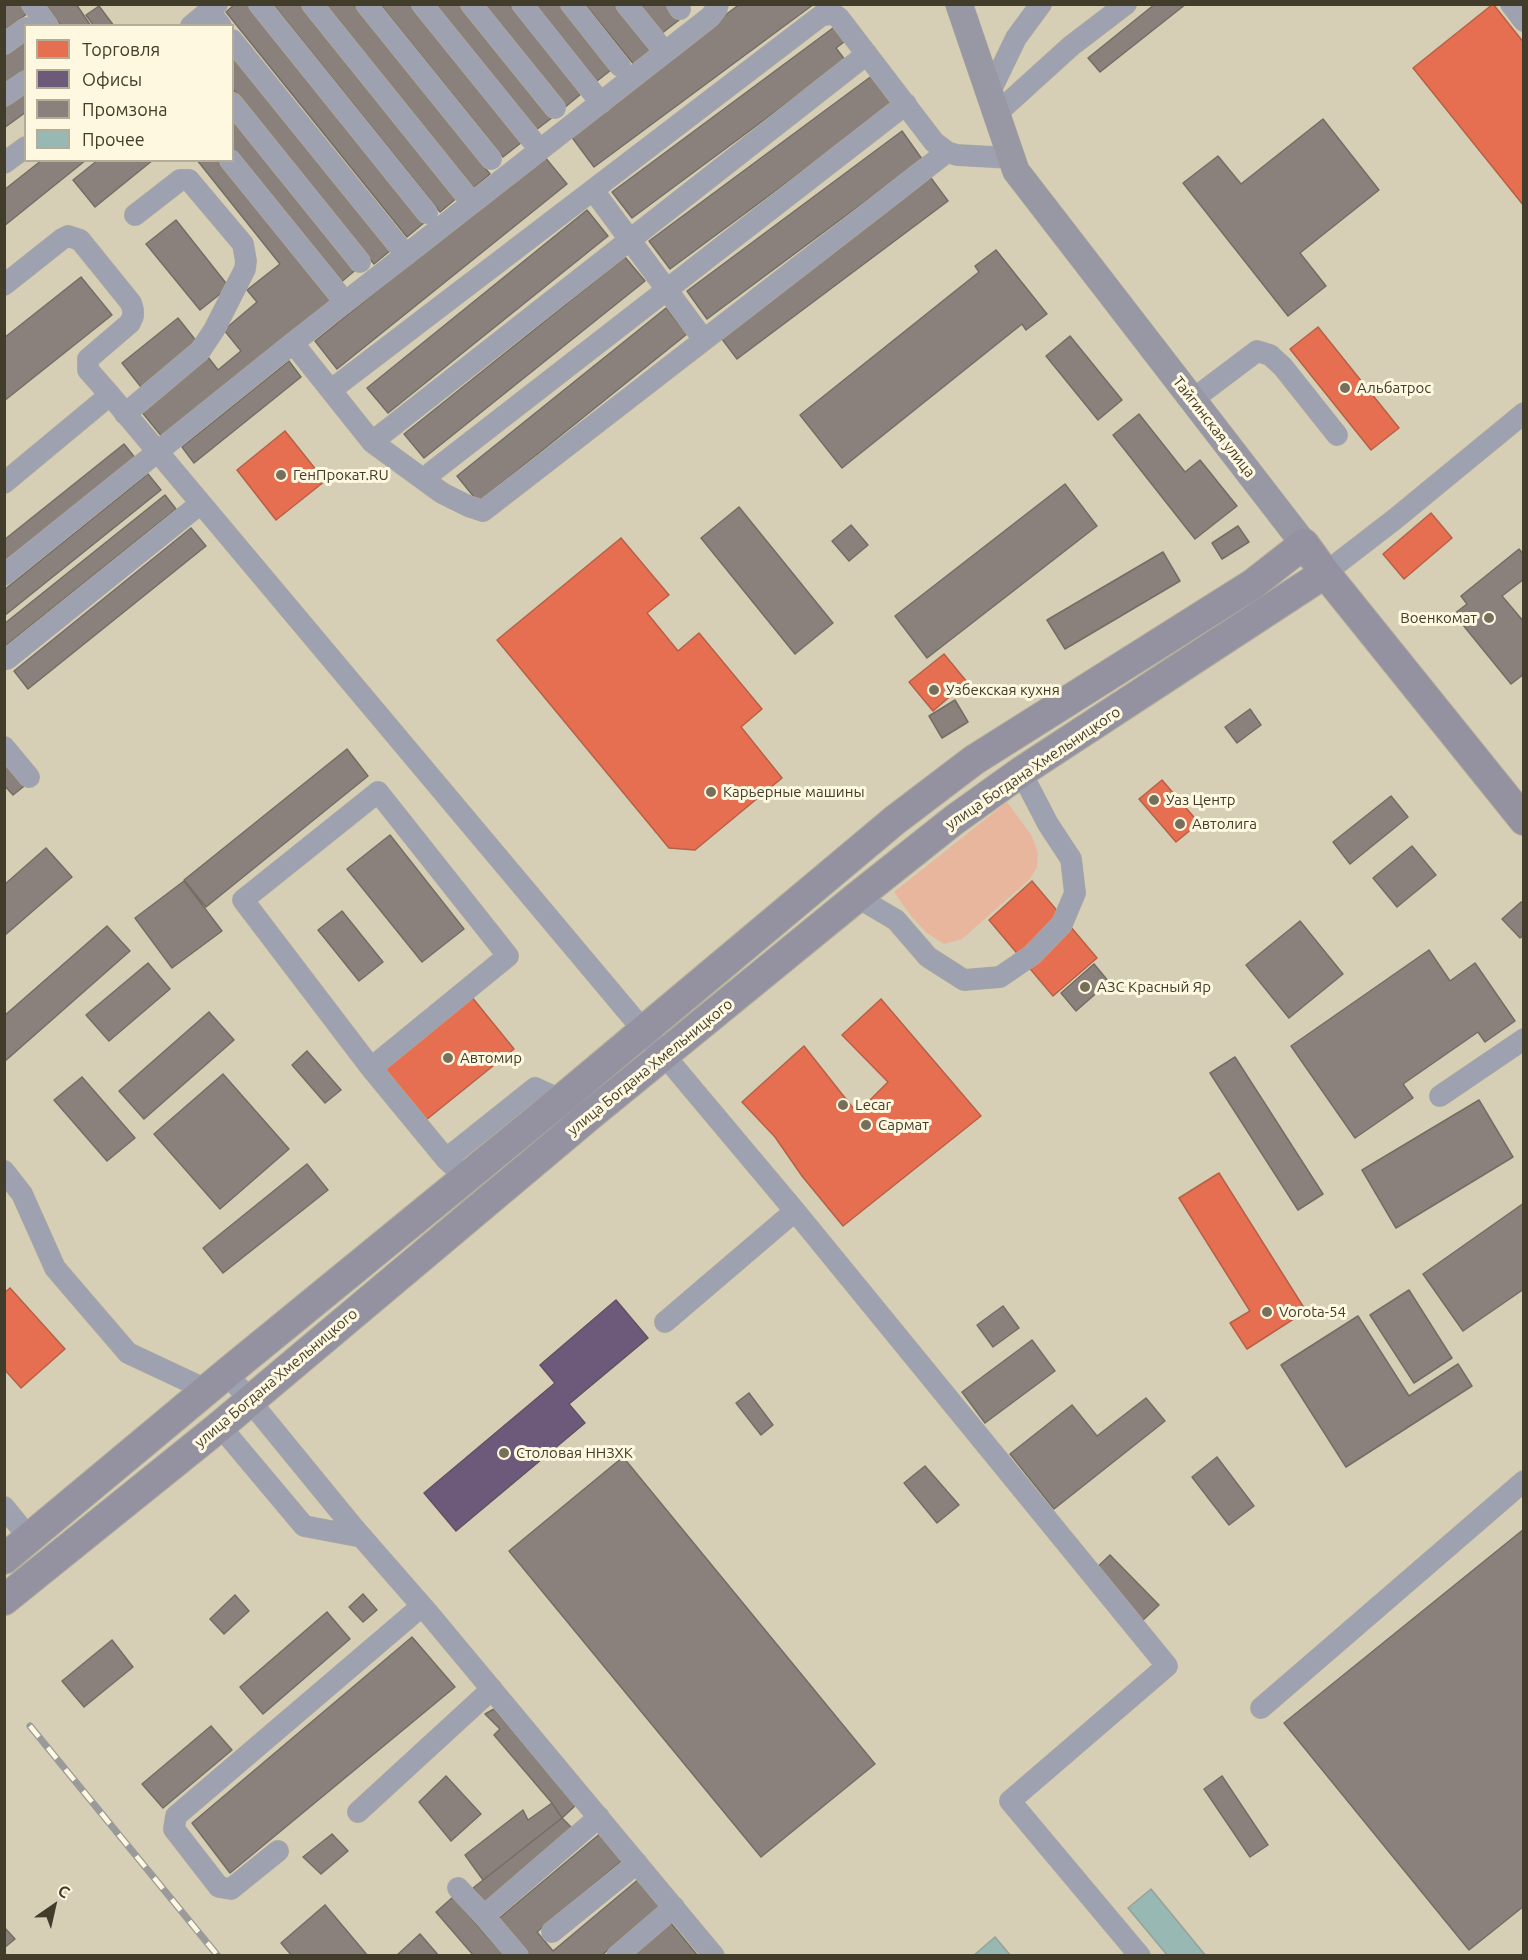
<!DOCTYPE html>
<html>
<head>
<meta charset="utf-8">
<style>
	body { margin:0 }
	#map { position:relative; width:1528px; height:1960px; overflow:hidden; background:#d6cfb6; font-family:Ubuntu,sans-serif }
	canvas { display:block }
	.frame { position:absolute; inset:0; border:6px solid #423d2a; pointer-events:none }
	.legend { position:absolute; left:24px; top:24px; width:210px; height:138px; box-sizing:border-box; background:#fff8e0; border:2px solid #b3ad97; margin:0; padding:8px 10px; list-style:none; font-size:18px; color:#423d2a }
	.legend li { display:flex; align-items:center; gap:12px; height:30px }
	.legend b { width:30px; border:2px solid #b3ad97 }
	.north { position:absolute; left:24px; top:1876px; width:60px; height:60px; -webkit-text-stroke:4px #fff8e0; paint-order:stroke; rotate:34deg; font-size:16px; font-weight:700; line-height:24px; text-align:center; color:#423d2a }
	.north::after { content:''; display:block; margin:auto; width:21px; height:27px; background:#423d2a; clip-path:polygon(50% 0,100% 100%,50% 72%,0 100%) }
</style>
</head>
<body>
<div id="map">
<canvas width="1528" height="1960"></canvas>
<div class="frame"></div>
<ul class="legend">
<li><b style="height:16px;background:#e76f51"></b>Торговля</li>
<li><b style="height:16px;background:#6d597a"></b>Офисы</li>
<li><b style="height:16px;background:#8a817c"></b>Промзона</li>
<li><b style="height:16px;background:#97b8b3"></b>Прочее</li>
</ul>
<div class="north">С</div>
</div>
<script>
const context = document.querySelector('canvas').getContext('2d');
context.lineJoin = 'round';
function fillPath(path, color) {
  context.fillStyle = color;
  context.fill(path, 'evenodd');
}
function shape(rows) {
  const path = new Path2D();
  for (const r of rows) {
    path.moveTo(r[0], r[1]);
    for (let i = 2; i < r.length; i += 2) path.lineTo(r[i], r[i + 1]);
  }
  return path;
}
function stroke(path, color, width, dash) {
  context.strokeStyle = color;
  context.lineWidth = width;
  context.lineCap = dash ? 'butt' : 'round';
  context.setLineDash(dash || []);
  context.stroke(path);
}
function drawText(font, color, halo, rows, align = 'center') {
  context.font = font + ' Ubuntu,sans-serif';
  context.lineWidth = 6;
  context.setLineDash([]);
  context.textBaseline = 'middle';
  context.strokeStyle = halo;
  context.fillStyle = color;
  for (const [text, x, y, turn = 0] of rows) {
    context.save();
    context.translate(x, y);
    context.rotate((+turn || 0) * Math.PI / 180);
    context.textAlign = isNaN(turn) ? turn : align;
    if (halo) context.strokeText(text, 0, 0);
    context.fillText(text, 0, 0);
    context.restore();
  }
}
fillPath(shape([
	[1007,802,1032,836,1038,853,1037,867,1030,879,962,939,944,944,926,932,911,916,894,892]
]), '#e8b59d');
const shops = shape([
	[1493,4,1524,43,1524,206,1413,68,1493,4],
	[1318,327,1399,428,1371,450,1290,349,1318,327],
	[285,431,325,481,276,520,237,470,285,431],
	[1431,513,1452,538,1404,579,1383,554,1431,513],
	[621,538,669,595,647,613,678,651,699,633,762,709,741,727,782,778,695,850,669,848,497,640,621,538],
	[944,654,967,682,933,711,909,682,944,654],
	[1162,780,1199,823,1176,842,1139,799,1162,780],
	[1032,881,1097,958,1053,996,989,920,1032,881],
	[471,996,514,1049,426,1120,383,1068,471,996],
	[881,999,981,1116,843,1226,802,1176,775,1137,742,1102,804,1046,857,1113,888,1082,842,1035,881,999],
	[1219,1173,1306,1311,1247,1349,1230,1323,1250,1311,1179,1198,1219,1173],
	[10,1288,65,1349,21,1388,4,1369,4,1293,10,1288]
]);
fillPath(shops, '#e76f51');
stroke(shops, '#b66045', 1.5);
const offices = shape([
	[616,1300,648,1338,569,1404,585,1423,456,1531,424,1493,555,1383,540,1365,616,1300]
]);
fillPath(offices, '#6d597a');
stroke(offices, '#605162', 1.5);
const industry = shape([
	[4,4,21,4,28,13,4,31,4,4],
	[45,4,76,4,91,26,61,26,45,4],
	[235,4,249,4,425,222,407,237,226,12,235,4],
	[273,4,303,4,458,197,440,212,273,4],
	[321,4,353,4,490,174,471,190,321,4],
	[380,4,411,4,522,142,503,157,380,4],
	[434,4,461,4,553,117,536,130,434,4],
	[481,4,509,4,581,94,564,108,481,4],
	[535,4,559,4,611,70,597,81,535,4],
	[585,4,614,4,652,52,635,66,585,4],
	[637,4,666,4,679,20,661,34,637,4],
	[740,4,814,4,594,167,568,132,740,4],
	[1155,4,1186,4,1100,72,1088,58,1155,4],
	[99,6,114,26,94,26,86,15,99,6],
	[837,25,848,39,836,48,845,60,632,218,612,192,837,25],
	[26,40,26,70,4,85,4,55,26,40],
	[232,53,391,250,374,264,232,88,232,53],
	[873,75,894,103,670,269,649,241,873,75],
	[26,89,26,112,4,128,4,105,26,89],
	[232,113,358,268,340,283,232,150,232,113],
	[1323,119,1379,190,1300,253,1326,286,1288,316,1183,183,1218,156,1241,184,1323,119],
	[902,131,922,159,707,319,687,291,902,131],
	[544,156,567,184,337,369,315,341,544,156],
	[42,160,86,160,4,226,4,190,42,160],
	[98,160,153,160,95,207,73,180,98,160],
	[197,160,221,160,334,300,163,438,141,411,208,357,218,370,241,351,224,330,257,302,247,290,280,264,197,160],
	[931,178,948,201,737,359,719,335,931,178],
	[587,210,608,236,388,413,367,388,587,210],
	[176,220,229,287,200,310,146,244,176,220],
	[996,250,1047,314,1026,330,1022,324,842,468,800,415,979,272,975,266,996,250],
	[625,257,645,281,424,458,404,434,625,257],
	[81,277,112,315,4,401,4,338,81,277],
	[666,308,687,334,478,502,457,476,666,308],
	[178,318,197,342,141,387,122,363,178,318],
	[1070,336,1122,400,1098,420,1046,356,1070,336],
	[289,361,301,377,194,463,182,447,289,361],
	[1139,414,1185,472,1200,460,1237,506,1195,539,1113,435,1139,414],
	[124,444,136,459,4,565,4,540,124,444],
	[148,474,161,490,4,616,4,590,148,474],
	[1065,484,1097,526,927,658,895,616,1065,484],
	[165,495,176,509,4,647,4,624,165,495],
	[739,507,833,623,795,654,701,538,739,507],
	[851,525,868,545,849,561,832,541,851,525],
	[1238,526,1249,542,1222,559,1212,543,1238,526],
	[191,528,206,546,28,689,14,671,191,528],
	[1519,549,1524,555,1524,579,1502,596,1524,622,1524,674,1511,684,1454,614,1467,604,1461,596,1519,549],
	[1163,552,1180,581,1065,649,1047,620,1163,552],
	[955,700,968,722,942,738,929,716,955,700],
	[1250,709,1261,725,1237,743,1225,727,1250,709],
	[347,749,368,776,206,907,184,880,347,749],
	[4,753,28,783,13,795,4,785,4,753],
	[1391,796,1408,817,1350,864,1333,842,1391,796],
	[390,835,464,929,422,962,347,869,390,835],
	[1412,846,1436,875,1397,907,1373,878,1412,846],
	[46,848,72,877,4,936,4,885,46,848],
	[184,881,222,931,172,968,135,918,184,881],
	[1521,902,1524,904,1524,935,1520,938,1502,919,1521,902],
	[342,911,383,962,359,981,318,930,342,911],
	[1300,921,1343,974,1289,1018,1246,965,1300,921],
	[107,926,130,951,4,1062,4,1016,107,926],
	[1429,950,1450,981,1475,963,1515,1021,1485,1042,1478,1032,1403,1084,1413,1098,1355,1138,1291,1046,1429,950],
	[148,963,170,989,109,1041,86,1015,148,963],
	[1094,964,1109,982,1076,1011,1061,993,1094,964],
	[209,1012,234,1040,144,1119,119,1091,209,1012],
	[307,1051,341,1090,325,1103,292,1065,307,1051],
	[1235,1057,1323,1194,1298,1210,1210,1073,1235,1057],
	[223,1074,289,1149,220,1209,154,1134,223,1074],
	[82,1077,135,1138,107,1161,54,1100,82,1077],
	[1479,1100,1513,1157,1396,1228,1362,1170,1479,1100],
	[307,1164,328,1190,223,1273,203,1248,307,1164],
	[1524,1203,1524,1289,1463,1331,1423,1274,1524,1203],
	[1409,1290,1452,1358,1414,1383,1370,1315,1409,1290],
	[1003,1306,1019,1328,993,1347,977,1325,1003,1306],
	[1358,1316,1409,1396,1458,1364,1472,1386,1346,1467,1281,1365,1358,1316],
	[1032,1340,1055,1371,985,1423,962,1392,1032,1340],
	[749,1393,773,1425,761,1435,736,1403,749,1393],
	[1146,1398,1165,1421,1054,1509,1010,1454,1072,1405,1097,1436,1146,1398],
	[623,1457,875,1764,761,1857,509,1551,623,1457],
	[1217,1457,1254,1506,1229,1525,1192,1477,1217,1457],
	[925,1466,959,1505,937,1523,904,1483,925,1466],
	[1524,1529,1524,1906,1469,1950,1284,1723,1524,1529],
	[1110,1555,1159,1605,1141,1622,1092,1572,1110,1555],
	[363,1594,377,1610,363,1622,349,1607,363,1594],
	[235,1595,249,1611,224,1634,210,1619,235,1595],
	[327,1612,350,1639,263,1714,240,1687,327,1612],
	[412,1637,455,1687,230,1873,192,1823,412,1637],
	[112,1640,133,1667,84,1707,62,1681,112,1640],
	[494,1709,576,1805,562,1818,552,1803,494,1735,500,1729,485,1714,494,1709],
	[211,1726,232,1750,163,1808,142,1784,211,1726],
	[446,1776,481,1814,451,1841,419,1802,446,1776],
	[1222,1776,1268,1845,1250,1857,1204,1789,1222,1776],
	[552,1803,562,1818,483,1880,465,1855,523,1810,528,1820,552,1803],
	[562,1818,575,1831,485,1904,473,1888,562,1818],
	[602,1832,625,1858,537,1932,553,1951,640,1878,662,1904,601,1956,527,1956,497,1920,602,1832],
	[332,1834,348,1851,321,1874,303,1857,332,1834],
	[453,1897,504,1956,474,1956,436,1912,453,1897],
	[325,1905,368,1956,292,1956,281,1943,325,1905],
	[670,1922,698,1956,630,1956,670,1922],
	[4,1927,15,1939,4,1948,4,1927],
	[420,1934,439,1956,396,1956,420,1934]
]);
fillPath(industry, '#8a817c');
stroke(industry, '#746d63', 1.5);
const building = shape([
	[1151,1889,1206,1956,1168,1956,1128,1908,1151,1889],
	[995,1937,1011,1956,973,1956,995,1937]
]);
fillPath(building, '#97b8b3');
stroke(building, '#98a098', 1.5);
const minor = shape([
	[32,4,48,26],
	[259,4,427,213],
	[312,4,472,203],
	[366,4,491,159],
	[422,4,540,150],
	[471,4,555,108],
	[522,4,601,103],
	[571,4,620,66],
	[626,4,665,52],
	[677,4,680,9],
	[1511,4,1524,21],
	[209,11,221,26],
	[191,26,217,4],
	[232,40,406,255],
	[4,44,26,28],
	[989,94,1016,38,1041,4],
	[4,96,26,81],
	[232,103,360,262],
	[996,114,1071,46,1126,4],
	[230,160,345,302],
	[4,163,26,147],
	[593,190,704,340],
	[4,285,62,239,68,236,80,240,131,303,133,310,133,316,130,323,88,359,88,370,110,395],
	[293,343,372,442,442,493,468,506,483,511,947,152,957,155,1011,158],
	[331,390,822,15,834,14,839,18,934,142,947,152],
	[1192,400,1257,351,1270,355,1283,367,1337,435],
	[125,414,200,351,214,330,245,269,246,261,243,244,189,180,180,180,135,215],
	[372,442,867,54],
	[432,472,906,104],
	[4,483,110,395,795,1211,1167,1666,1010,1801,1140,1956],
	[1325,573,1395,519,1524,413],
	[4,575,293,343,710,17,717,8,718,4],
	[7,659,200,504],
	[4,747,29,777],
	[857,897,896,920,928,957,964,980,1000,977,1032,955,1062,924,1075,893,1071,859,1048,824,1021,772],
	[371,1068,508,956,378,792,243,900,371,1068,446,1159,465,1177],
	[1440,1096,1524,1039],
	[446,1159,535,1088,561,1100],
	[4,1171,22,1194,55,1268,128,1353,207,1390],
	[665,1322,795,1211],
	[227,1373,353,1527,429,1614,714,1956],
	[220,1426,304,1526,362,1537],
	[4,1507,30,1539],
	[1261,1708,1524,1481],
	[358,1812,492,1689],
	[278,1851,231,1889,219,1887,174,1829,176,1816,422,1606],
	[458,1888,484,1916,599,1817],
	[484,1916,518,1956],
	[552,1932,637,1863],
	[617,1956,674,1907]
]);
const major = shape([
	[959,4,1016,171,1304,544]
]);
const highway = shape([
	[4,1559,227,1373,561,1100,895,820,974,760,1253,584,1304,544,1325,573,1524,820],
	[4,1600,220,1426,590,1115,857,897,954,820,1021,772,1325,573]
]);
stroke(minor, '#b3ad9a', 22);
stroke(major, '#b3ad9a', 28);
stroke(highway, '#b3ad9a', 32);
stroke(minor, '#9ea1af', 21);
stroke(major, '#9898a5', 27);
stroke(highway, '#9492a1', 30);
const rail = shape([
	[30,1726,218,1956]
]);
stroke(rail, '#9a9a9a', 7);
stroke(rail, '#fff8e0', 4.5, [14]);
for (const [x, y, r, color] of [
	[1345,388,6,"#76705b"],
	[281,475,6,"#76705b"],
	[1489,618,6,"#76705b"],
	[934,690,6,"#76705b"],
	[711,792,6,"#76705b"],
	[1154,800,6,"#76705b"],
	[1180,824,6,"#76705b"],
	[1085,987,6,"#76705b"],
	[448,1058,6,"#76705b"],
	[843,1105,6,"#76705b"],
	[866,1125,6,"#76705b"],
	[1267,1312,6,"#76705b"],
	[504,1453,6,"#76705b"]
]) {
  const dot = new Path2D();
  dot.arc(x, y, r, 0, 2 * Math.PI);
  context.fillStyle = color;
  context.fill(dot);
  stroke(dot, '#fff8e0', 2);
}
drawText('15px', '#423d2a', '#fff8e0', [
	["Альбатрос",1357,388],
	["ГенПрокат.RU",293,475],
	["Военкомат",1477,618,"right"],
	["Узбекская кухня",946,690],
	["Карьерные машины",723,792],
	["Уаз Центр",1166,800],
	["Автолига",1192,824],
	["АЗС Красный Яр",1097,987],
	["Автомир",460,1058],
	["Lecar",855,1105],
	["Сармат",878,1125],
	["Vorota-54",1279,1312],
	["Столовая ННЗХК",516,1453]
], 'left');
drawText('15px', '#423d2a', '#fff8e0', [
	["Тайгинская улица",1214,427,52],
	["улица Богдана Хмельницкого",1033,768,-34],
	["улица Богдана Хмельницкого",650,1067,-39],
	["улица Богдана Хмельницкого",276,1378,-40]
]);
</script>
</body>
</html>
